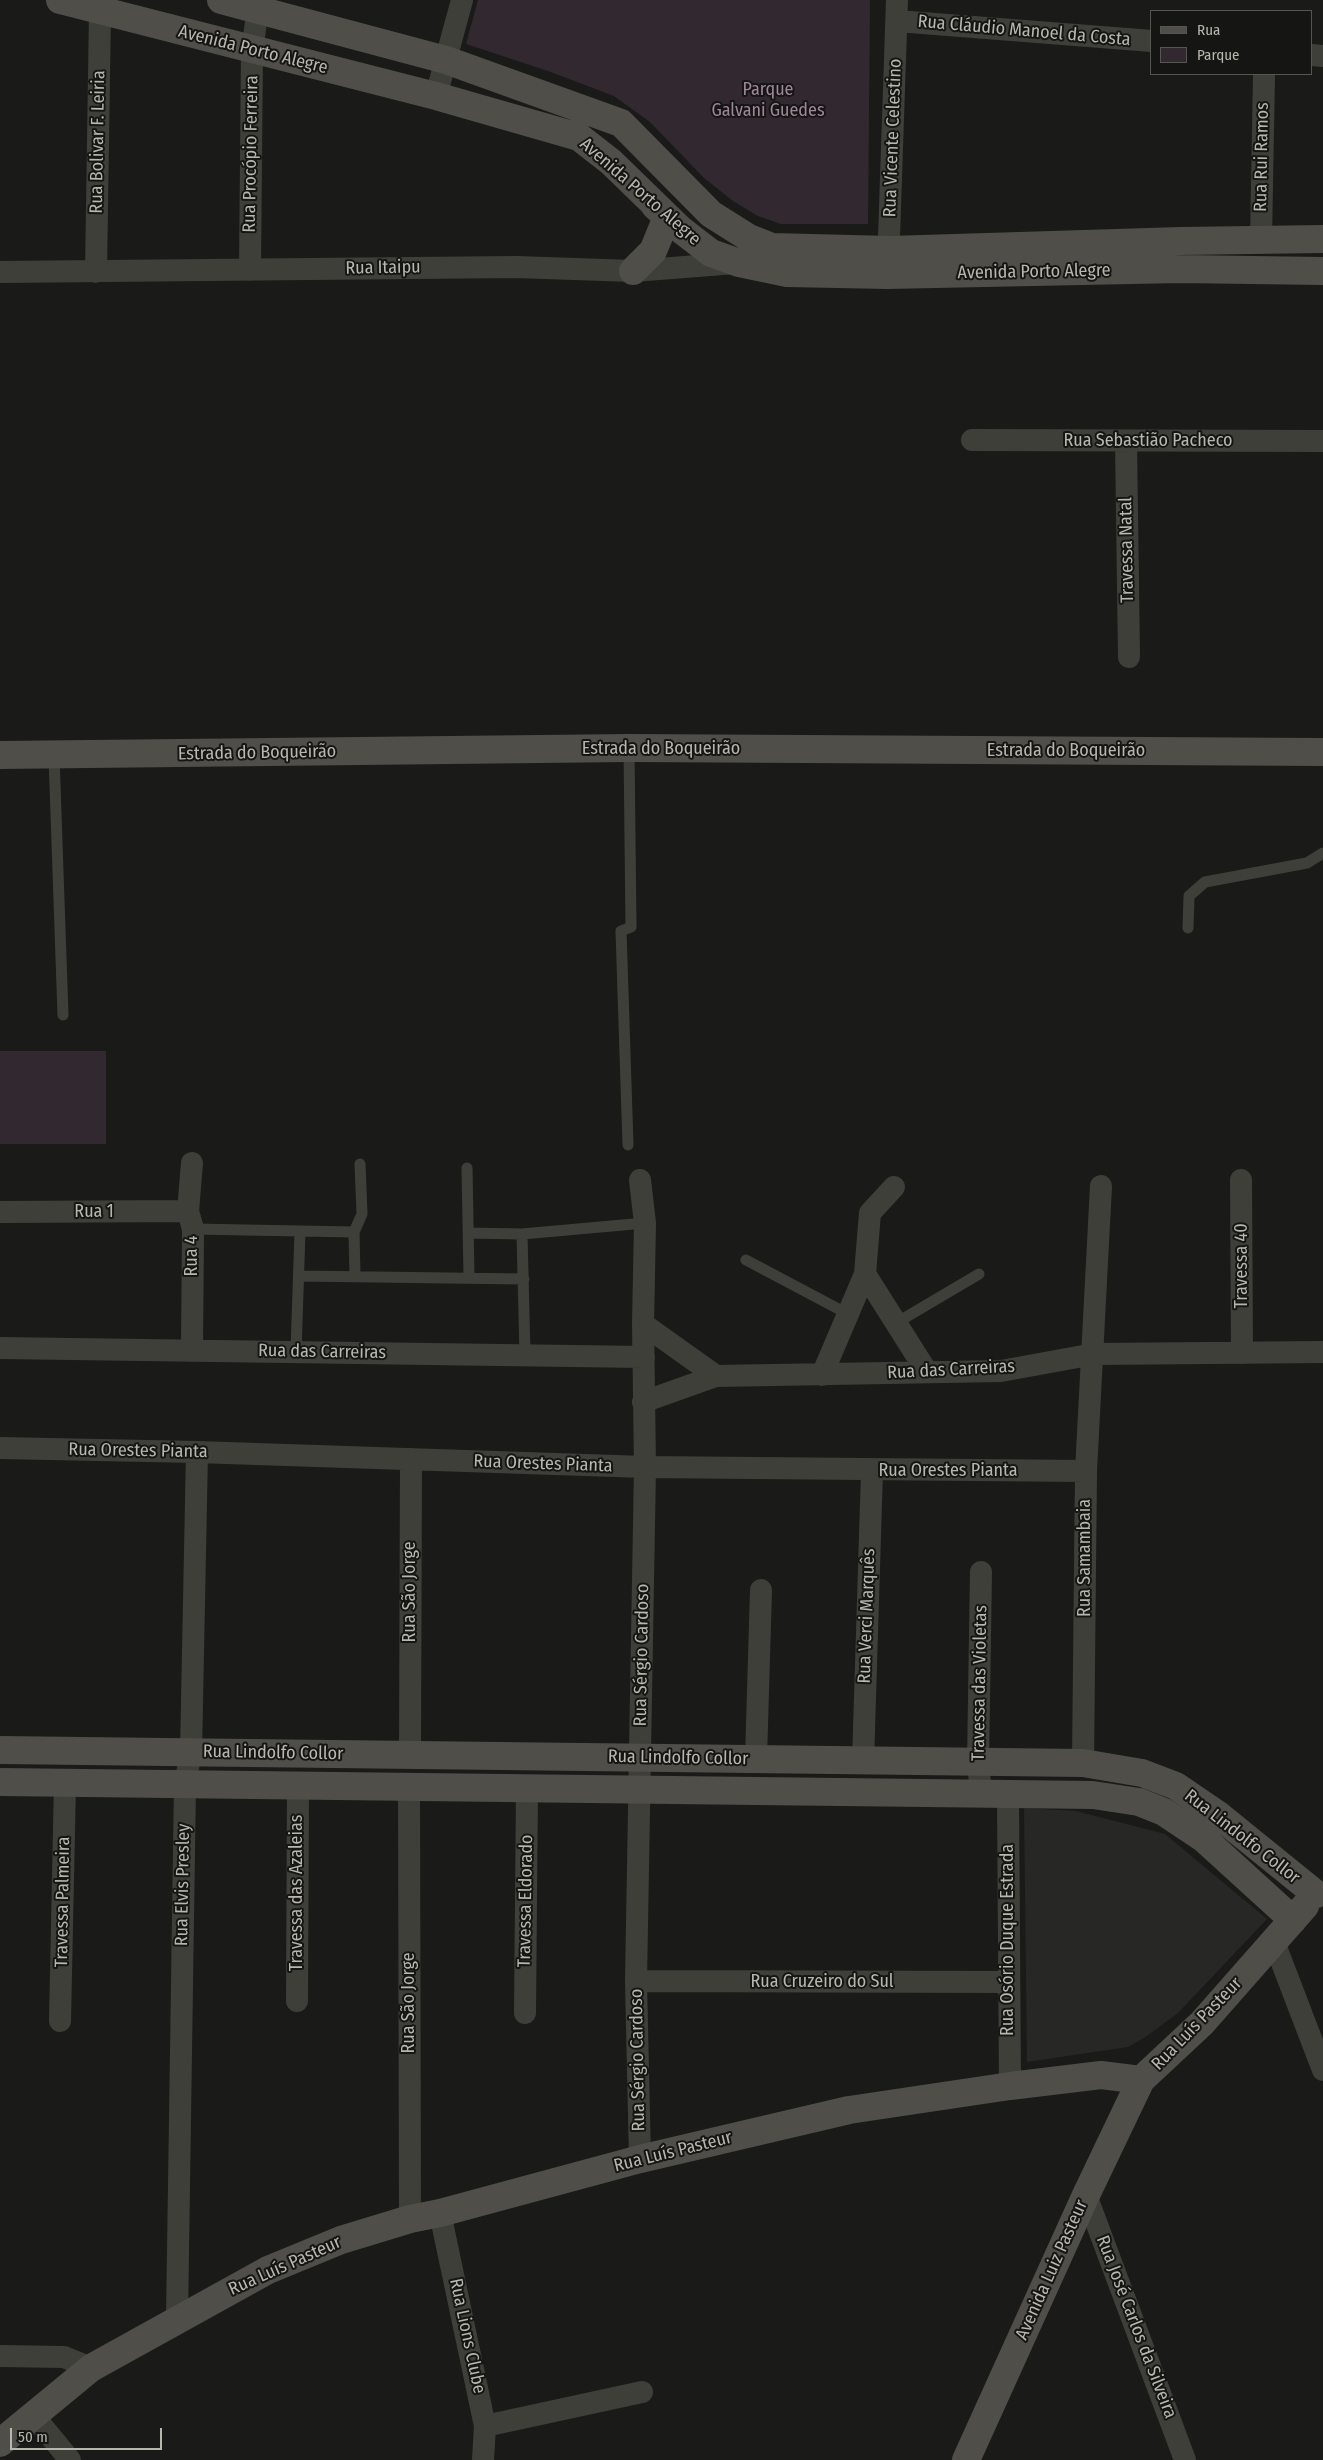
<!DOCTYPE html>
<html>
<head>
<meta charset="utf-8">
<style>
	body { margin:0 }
	#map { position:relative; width:1323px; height:2460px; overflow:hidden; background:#1a1a19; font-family:"Fira Sans Condensed",sans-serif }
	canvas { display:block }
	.legend { position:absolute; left:1150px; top:10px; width:162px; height:65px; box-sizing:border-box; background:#151514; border:1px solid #565651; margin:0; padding:6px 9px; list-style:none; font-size:15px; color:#b8b7ad }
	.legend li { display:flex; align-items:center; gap:10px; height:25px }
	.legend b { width:25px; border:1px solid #565651 }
	.scale { position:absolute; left:10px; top:2428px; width:152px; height:22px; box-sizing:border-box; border:2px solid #b8b7ad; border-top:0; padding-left:6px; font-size:15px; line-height:18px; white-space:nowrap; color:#b8b7ad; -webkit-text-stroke:4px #151514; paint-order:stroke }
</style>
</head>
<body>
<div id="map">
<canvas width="1323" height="2460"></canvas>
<ul class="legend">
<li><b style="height:6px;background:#4f4e48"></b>Rua</li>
<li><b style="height:14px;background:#31292f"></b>Parque</li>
</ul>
<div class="scale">50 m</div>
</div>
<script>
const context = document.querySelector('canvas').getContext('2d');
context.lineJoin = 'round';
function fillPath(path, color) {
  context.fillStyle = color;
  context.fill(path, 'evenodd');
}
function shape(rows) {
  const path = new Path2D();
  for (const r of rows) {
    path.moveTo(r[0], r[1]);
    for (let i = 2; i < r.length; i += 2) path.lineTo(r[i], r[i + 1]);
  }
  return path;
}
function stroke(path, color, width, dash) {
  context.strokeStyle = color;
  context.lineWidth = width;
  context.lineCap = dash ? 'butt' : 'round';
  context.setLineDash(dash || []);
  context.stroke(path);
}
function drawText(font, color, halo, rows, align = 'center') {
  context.font = font + ' "Fira Sans Condensed",sans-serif';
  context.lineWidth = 4;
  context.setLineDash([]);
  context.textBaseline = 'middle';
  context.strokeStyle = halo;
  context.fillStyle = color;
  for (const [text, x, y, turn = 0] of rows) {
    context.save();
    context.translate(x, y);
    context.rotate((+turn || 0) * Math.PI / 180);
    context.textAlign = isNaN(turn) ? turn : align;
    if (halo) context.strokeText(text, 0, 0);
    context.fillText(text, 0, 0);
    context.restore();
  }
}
fillPath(shape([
	[1024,1808,1076,1811,1165,1834,1267,1919,1178,2013,1144,2038,1128,2047,1027,2062]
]), '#272725');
fillPath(shape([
	[478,0,870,0,868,224,781,224,758,216,733,201,704,178,650,122,614,96,548,71,466,44],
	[0,1051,106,1051,106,1144,0,1144]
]), '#31292f');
stroke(shape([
	[54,756,63,1015],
	[1188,928,1189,896,1205,882,1307,863,1323,853],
	[628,1145,621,931,631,927,629,748],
	[467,1168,469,1276],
	[193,1229,354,1232],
	[469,1233,522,1234,645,1223],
	[522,1234,525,1355],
	[746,1260,848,1314],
	[355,1275,354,1232,362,1214,360,1164],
	[299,1276,524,1279],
	[896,1323,979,1274],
	[296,1352,300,1231]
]), '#3f3f3a', 11);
stroke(shape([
	[897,21,1152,41],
	[1312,55,1323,56],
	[436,96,462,0],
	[1261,240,1264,74],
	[888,267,897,0],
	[250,270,252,50,258,9],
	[0,272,516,267,633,271,736,263],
	[96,272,100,11],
	[972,440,1323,441],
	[1126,442,1129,657],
	[1241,1180,1242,1353],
	[0,1212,188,1211],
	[865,1274,927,1372],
	[643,1324,716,1376],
	[0,1348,644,1357],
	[192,1351,193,1229,188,1211,192,1163],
	[822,1375,865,1274,870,1213,894,1187],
	[643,1402,716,1376,1001,1371,1094,1354,1323,1352],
	[0,1448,197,1452,645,1467,1086,1471],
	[410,1755,411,1459],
	[756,1759,761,1590],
	[863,1762,872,1471],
	[1083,1763,1086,1471,1101,1186],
	[409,1787,410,2219],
	[981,1794,978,1762,981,1572],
	[1008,1794,1010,2086],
	[1274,1942,1323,2070],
	[636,1981,1008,1982],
	[297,2001,298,1785],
	[525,2013,527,1788],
	[60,2021,65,1783],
	[640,2159,636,1981,645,1467,643,1324,645,1223,640,1180],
	[1086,2195,1185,2460],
	[440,2213,485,2426,483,2460],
	[177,2318,185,1784,191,1752,197,1452],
	[0,2356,64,2357,91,2368],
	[33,2415,70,2460],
	[485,2426,642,2392]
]), '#3f3f3a', 22);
stroke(shape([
	[60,0,436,96,579,137,611,162,680,229,711,253,739,263,787,273,887,275,1180,269,1323,271],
	[221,0,446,60,621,123,711,214,749,238,772,247,890,250,1181,241,1323,239],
	[633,271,653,251,667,217,655,206],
	[0,755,629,748,1323,752],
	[0,1750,1083,1763,1142,1773,1176,1786,1217,1814,1316,1894],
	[0,1782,1093,1795,1139,1802,1164,1812,1203,1838,1293,1920],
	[0,2443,91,2368,268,2270,341,2240,410,2219,440,2213,640,2159,849,2110,1010,2086,1101,2075,1141,2080],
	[966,2460,1086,2195,1141,2080,1202,2023,1305,1906]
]), '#4f4e48', 28);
drawText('18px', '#b8b7ad', '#151514', [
	["Rua Cláudio Manoel da Costa",1024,31,5],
	["Avenida Porto Alegre",253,50,14],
	["Rua Vicente Celestino",893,138,-88],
	["Rua Bolivar F. Leiria",98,142,-89],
	["Rua Procópio Ferreira",251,154,-89],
	["Rua Rui Ramos",1262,157,-89],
	["Avenida Porto Alegre",640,192,41],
	["Rua Itaipu",383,268,-1],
	["Avenida Porto Alegre",1034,272,-1],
	["Rua Sebastião Pacheco",1148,441],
	["Travessa Natal",1127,550,-91],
	["Estrada do Boqueirão",661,749],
	["Estrada do Boqueirão",1066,751],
	["Estrada do Boqueirão",257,753,-1],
	["Rua 1",94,1212],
	["Rua 4",192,1256,-90],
	["Travessa 40",1242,1266,-90],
	["Rua das Carreiras",322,1352,1],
	["Rua das Carreiras",951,1370,-3],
	["Rua Orestes Pianta",138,1451,1],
	["Rua Orestes Pianta",543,1464,2],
	["Rua Orestes Pianta",948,1471],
	["Rua Samambaia",1085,1558,-90],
	["Rua São Jorge",410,1592,-90],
	["Rua Verci Marquês",867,1616,-88],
	["Rua Sérgio Cardoso",642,1655,-89],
	["Travessa das Violetas",980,1683,-89],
	["Rua Lindolfo Collor",273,1753,1],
	["Rua Lindolfo Collor",678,1758,1],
	["Rua Lindolfo Collor",1242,1837,38],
	["Rua Elvis Presley",183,1885,-89],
	["Travessa das Azaleias",297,1893,-90],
	["Travessa Eldorado",526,1901,-89],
	["Travessa Palmeira",63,1902,-89],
	["Rua Osório Duque Estrada",1008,1940,-90],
	["Rua Cruzeiro do Sul",822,1982],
	["Rua São Jorge",409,2003,-90],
	["Rua Luís Pasteur",1197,2024,-46],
	["Rua Sérgio Cardoso",638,2060,-91],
	["Rua Luís Pasteur",673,2152,-14],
	["Rua Luís Pasteur",285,2266,-24],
	["Avenida Luiz Pasteur",1052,2270,-66],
	["Rua José Carlos da Silveira",1136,2327,69],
	["Rua Lions Clube",467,2336,78]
]);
drawText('18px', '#a1869a', '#151514', [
	["Parque",768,90],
	["Galvani Guedes",768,111]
]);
</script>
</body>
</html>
